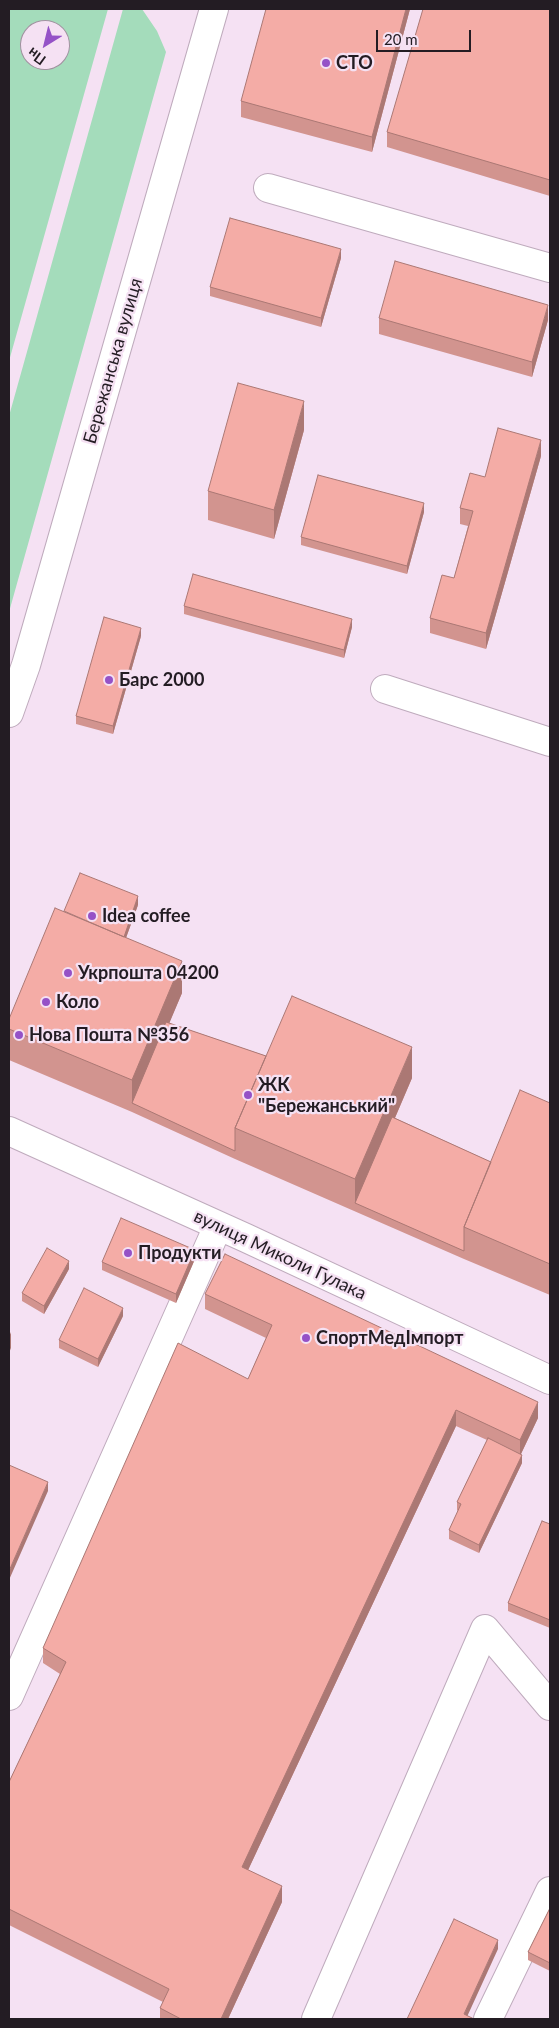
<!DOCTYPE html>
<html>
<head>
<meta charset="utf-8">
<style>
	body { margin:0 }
	#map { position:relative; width:559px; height:2028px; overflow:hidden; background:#f5e1f3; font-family:Lato,sans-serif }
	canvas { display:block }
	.frame { position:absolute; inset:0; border:10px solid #231c23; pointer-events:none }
	.north { position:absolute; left:20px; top:20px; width:50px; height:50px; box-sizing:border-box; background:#f5e1f3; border:1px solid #a192a0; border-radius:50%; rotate:216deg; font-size:14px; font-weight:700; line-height:20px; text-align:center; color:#231c23 }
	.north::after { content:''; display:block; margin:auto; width:18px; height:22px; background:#9552c7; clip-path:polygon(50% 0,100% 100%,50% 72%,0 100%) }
	.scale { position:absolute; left:376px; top:30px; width:95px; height:22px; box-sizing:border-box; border:2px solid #231c23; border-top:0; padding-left:6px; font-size:15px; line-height:18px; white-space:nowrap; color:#231c23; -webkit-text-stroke:4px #f5e1f3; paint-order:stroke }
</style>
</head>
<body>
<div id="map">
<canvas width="559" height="2028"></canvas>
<div class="frame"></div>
<div class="north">Пн</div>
<div class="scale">20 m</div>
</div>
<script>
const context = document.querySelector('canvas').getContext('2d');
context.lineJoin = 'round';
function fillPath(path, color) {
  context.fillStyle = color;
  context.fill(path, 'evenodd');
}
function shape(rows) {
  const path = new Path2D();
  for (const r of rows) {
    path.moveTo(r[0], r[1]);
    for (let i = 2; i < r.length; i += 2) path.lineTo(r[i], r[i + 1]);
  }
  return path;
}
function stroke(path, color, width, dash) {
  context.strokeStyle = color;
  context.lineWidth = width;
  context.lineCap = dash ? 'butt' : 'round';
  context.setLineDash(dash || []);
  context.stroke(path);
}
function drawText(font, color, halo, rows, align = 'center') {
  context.font = font + ' Lato,sans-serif';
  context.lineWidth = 4.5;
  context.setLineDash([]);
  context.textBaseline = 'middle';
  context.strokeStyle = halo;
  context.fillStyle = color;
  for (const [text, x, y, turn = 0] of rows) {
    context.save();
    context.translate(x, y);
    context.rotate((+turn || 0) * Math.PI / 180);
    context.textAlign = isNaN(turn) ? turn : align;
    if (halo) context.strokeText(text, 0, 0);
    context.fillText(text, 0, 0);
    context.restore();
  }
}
fillPath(shape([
	[9,9,108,9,9,361],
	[30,30,60,30,60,60,30,60],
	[123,9,142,9,157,31,166,52,9,612,9,416]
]), '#a4dcbb');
const minor = shape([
	[268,188,550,268],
	[385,689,550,742],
	[9,713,26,665,214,9],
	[9,1131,246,1238,550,1380],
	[9,1696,218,1226],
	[316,2019,485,1629,550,1706],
	[488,2019,550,1891]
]);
stroke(minor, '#bfabbd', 30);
stroke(minor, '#fff', 28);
fillPath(shape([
	[410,9,372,152,241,117,241,101],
	[550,9,550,196,387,147,387,132],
	[341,258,321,327,210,296,210,287],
	[379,318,548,320,532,377,379,334],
	[304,430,274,539,208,520,208,491],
	[541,456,486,649,430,633,430,618,454,578,468,526,460,524,460,508,485,477],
	[424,512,407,574,301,545,301,537],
	[184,606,352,627,344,658,184,614],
	[141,636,113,734,76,724,76,716],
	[138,905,126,938,182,993,169,1023,266,1056,412,1078,395,1118,491,1162,550,1103,550,1295,464,1259,235,1159,132,1112,9,1060,9,1019],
	[195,1259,176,1303,102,1270,102,1262],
	[69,1269,44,1314,22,1301,22,1293],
	[205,1294,538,1418,521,1454,522,1463,479,1553,449,1539,449,1530,458,1511,457,1510,457,1502,487,1440,456,1426,248,1870,282,1902,228,2019,160,2019,160,2008,163,2002,9,1925,9,1782,60,1674,43,1663,43,1648,248,1379,266,1338,205,1309],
	[123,1316,98,1367,59,1348,59,1340],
	[550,1524,550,1628,508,1611,508,1603],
	[550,1908,550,1971,528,1960,528,1952]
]), '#d2948f');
fillPath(shape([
	[406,9,410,9,372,152,372,137],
	[341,249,341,258,321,327,321,318],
	[548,305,548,320,532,377,532,362],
	[304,401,304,430,274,539,274,510],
	[541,440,541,456,486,649,486,633],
	[424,503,424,512,407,574,407,566],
	[352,619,352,627,344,658,344,650],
	[141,628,141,636,113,734,113,726],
	[138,896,138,905,116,965,116,957],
	[182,961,182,993,135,1105,132,1103,132,1112,132,1080],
	[412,1047,412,1078,358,1204,355,1203,355,1179],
	[195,1250,195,1259,176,1303,176,1294],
	[69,1261,69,1269,44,1314,44,1306],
	[123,1308,123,1316,98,1367,98,1359],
	[11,1332,11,1348,9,1353,9,1337],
	[538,1402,538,1418,520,1456,520,1440],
	[456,1410,456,1426,242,1883,242,1867],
	[522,1455,522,1463,479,1553,479,1545],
	[48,1482,48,1491,9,1580,9,1571],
	[282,1886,282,1902,228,2019,221,2019],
	[498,1940,498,1949,466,2019,464,2014]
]), '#ab7874');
const building = shape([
	[266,9,406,9,372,137,241,101,266,9],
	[423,9,550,9,550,180,387,132,423,9],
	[230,218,341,249,321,318,210,287,230,218],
	[395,261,548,305,532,362,379,318,395,261],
	[238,383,304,401,274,510,208,491,238,383],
	[498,428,541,440,486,633,430,618,442,575,454,578,473,511,460,508,470,473,485,477,498,428],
	[318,475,424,503,407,566,301,537,318,475],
	[193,574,352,619,344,650,184,606,193,574],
	[104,617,141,628,113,726,76,716,104,617],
	[80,873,138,896,124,937,64,911,80,873],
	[55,908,182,961,132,1080,9,1029,9,1019,55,908],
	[292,996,412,1047,355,1179,235,1128,292,996],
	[166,1022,266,1056,235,1128,235,1151,132,1103,166,1022],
	[520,1090,550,1103,550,1264,464,1227,520,1090],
	[392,1117,491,1162,464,1227,464,1251,355,1203,392,1117],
	[121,1218,195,1250,176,1294,102,1262,121,1218],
	[47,1248,69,1261,44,1306,22,1293,47,1248],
	[225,1254,538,1402,520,1440,456,1410,242,1867,282,1886,221,2019,181,2019,160,2008,169,1989,9,1909,9,1782,66,1662,43,1648,178,1343,248,1379,272,1325,205,1294,225,1254],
	[84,1288,123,1308,98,1359,59,1340,84,1288],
	[488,1438,522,1455,479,1545,449,1530,461,1504,457,1502,488,1438],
	[9,1465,48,1482,9,1571,9,1465],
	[542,1521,550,1524,550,1620,508,1603,542,1521],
	[550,1908,550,1963,528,1952,550,1908],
	[454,1919,498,1940,464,2014,474,2019,407,2019,454,1919]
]);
fillPath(building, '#f4aca6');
stroke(building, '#ab7874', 1);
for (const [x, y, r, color] of [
	[326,63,5,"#9552c7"],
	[109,680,5,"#9552c7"],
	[92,916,5,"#9552c7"],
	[68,973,5,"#9552c7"],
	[46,1002,5,"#9552c7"],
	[19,1035,5,"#9552c7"],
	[248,1095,5,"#9552c7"],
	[128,1253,5,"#9552c7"],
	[306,1338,5,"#9552c7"]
]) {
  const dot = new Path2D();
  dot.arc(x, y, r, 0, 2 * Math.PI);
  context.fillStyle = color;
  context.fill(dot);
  stroke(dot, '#f5e1f3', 2);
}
drawText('bold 18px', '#231c23', '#f5e1f3', [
	["СТО",336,63],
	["Барс 2000",119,680],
	["Idea coffee",102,916],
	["Укрпошта 04200",78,973],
	["Коло",56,1002],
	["Нова Пошта №356",29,1035],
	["ЖК",258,1085],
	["\"Бережанський\"",258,1106],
	["Продукти",138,1253],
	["СпортМедІмпорт",316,1338]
], 'left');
drawText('18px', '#231c23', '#f5e1f3', [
	["Бережанська вулиця",113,361,-74],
	["вулиця Миколи Гулака",280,1255,25]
]);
</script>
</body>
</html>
